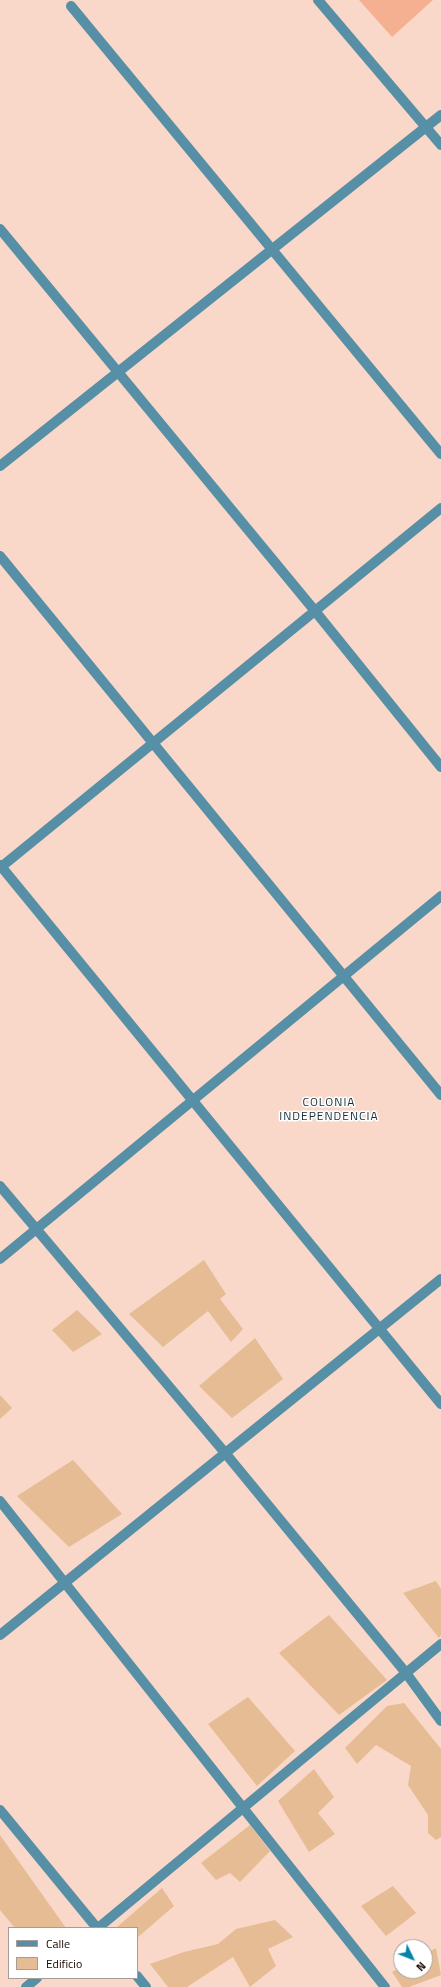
<!DOCTYPE html>
<html>
<head>
<meta charset="utf-8">
<style>
	body { margin:0 }
	#map { position:relative; width:441px; height:1987px; overflow:hidden; background:#f9d8c9; font-family:"Titillium Web",sans-serif }
	canvas { display:block }
	.legend { position:absolute; left:8px; top:1927px; width:130px; height:52px; box-sizing:border-box; background:#fff; border:1px solid #a49d9a; margin:0; padding:5px 7px; list-style:none; font-size:12px; color:#1c0a03 }
	.legend li { display:flex; align-items:center; gap:8px; height:20px }
	.legend b { width:20px; border:1px solid #a49d9a }
	.north { position:absolute; left:393px; top:1939px; width:40px; height:40px; box-sizing:border-box; background:#fff; border:1px solid #a49d9a; border-radius:50%; rotate:133deg; font-size:11px; font-weight:700; line-height:16px; text-align:center; color:#1c0a03 }
	.north::after { content:''; display:block; margin:auto; width:14px; height:18px; background:#0485a8; clip-path:polygon(50% 0,100% 100%,50% 72%,0 100%) }
</style>
</head>
<body>
<div id="map">
<canvas width="441" height="1987"></canvas>
<ul class="legend">
<li><b style="height:5px;background:#568fa6"></b>Calle</li>
<li><b style="height:11px;background:#e6bc95"></b>Edificio</li>
</ul>
<div class="north">N</div>
</div>
<script>
const context = document.querySelector('canvas').getContext('2d');
context.lineJoin = 'round';
function fillPath(path, color) {
  context.fillStyle = color;
  context.fill(path, 'evenodd');
}
function shape(rows) {
  const path = new Path2D();
  for (const r of rows) {
    path.moveTo(r[0], r[1]);
    for (let i = 2; i < r.length; i += 2) path.lineTo(r[i], r[i + 1]);
  }
  return path;
}
function stroke(path, color, width, dash) {
  context.strokeStyle = color;
  context.lineWidth = width;
  context.lineCap = dash ? 'butt' : 'round';
  context.setLineDash(dash || []);
  context.stroke(path);
}
function drawText(font, color, halo, rows, align = 'center') {
  context.font = font + ' "Titillium Web",sans-serif';
  context.lineWidth = 3;
  context.setLineDash([]);
  context.textBaseline = 'middle';
  context.strokeStyle = halo;
  context.fillStyle = color;
  for (const [text, x, y, turn = 0] of rows) {
    context.save();
    context.translate(x, y);
    context.rotate((+turn || 0) * Math.PI / 180);
    context.textAlign = isNaN(turn) ? turn : align;
    if (halo) context.strokeText(text, 0, 0);
    context.fillText(text, 0, 0);
    context.restore();
  }
}
fillPath(shape([
	[359,0,433,0,392,37]
]), '#f5b091');
fillPath(shape([
	[204,1260,226,1294,220,1299,243,1329,231,1342,208,1311,163,1347,129,1314],
	[77,1310,102,1334,73,1352,52,1330],
	[255,1338,283,1379,232,1418,199,1386],
	[0,1395,12,1408,0,1419],
	[73,1460,122,1514,69,1547,17,1496],
	[436,1581,441,1589,441,1635,439,1638,403,1593],
	[329,1615,387,1680,339,1715,279,1653],
	[248,1697,295,1751,257,1786,208,1724],
	[404,1703,441,1749,441,1837,436,1840,428,1833,428,1815,408,1785,411,1766,376,1745,357,1764,345,1748,387,1706],
	[314,1769,334,1797,318,1813,335,1834,309,1852,278,1801],
	[250,1825,270,1851,240,1882,230,1873,216,1880,201,1863],
	[0,1835,66,1928,15,1928,0,1910],
	[393,1886,416,1913,386,1936,361,1906],
	[162,1888,174,1906,137,1938,137,1928,117,1927],
	[275,1920,293,1937,268,1949,276,1966,250,1987,233,1957,187,1987,168,1987,150,1964,184,1952,218,1944,236,1929],
	[436,1948,441,1975,409,1987,402,1987,392,1972,401,1967,401,1971,425,1971,425,1954]
]), '#e6bc95');
stroke(shape([
	[318,0,441,145],
	[71,6,441,454],
	[0,229,315,611,441,767],
	[0,466,441,115],
	[0,556,441,1095],
	[0,865,441,1404],
	[0,868,441,508],
	[0,1186,226,1454,406,1673,441,1721],
	[0,1259,441,896],
	[0,1501,385,1987],
	[0,1635,441,1279],
	[0,1810,97,1928],
	[98,1928,441,1644],
	[137,1976,146,1987],
	[26,1987,37,1978]
]), '#568fa6', 10);
context.letterSpacing = '1px';
drawText('12px', '#102d38', '#fff', [
	["COLONIA",329,1103],
	["INDEPENDENCIA",329,1117]
]);
context.letterSpacing = '0px';
</script>
</body>
</html>
